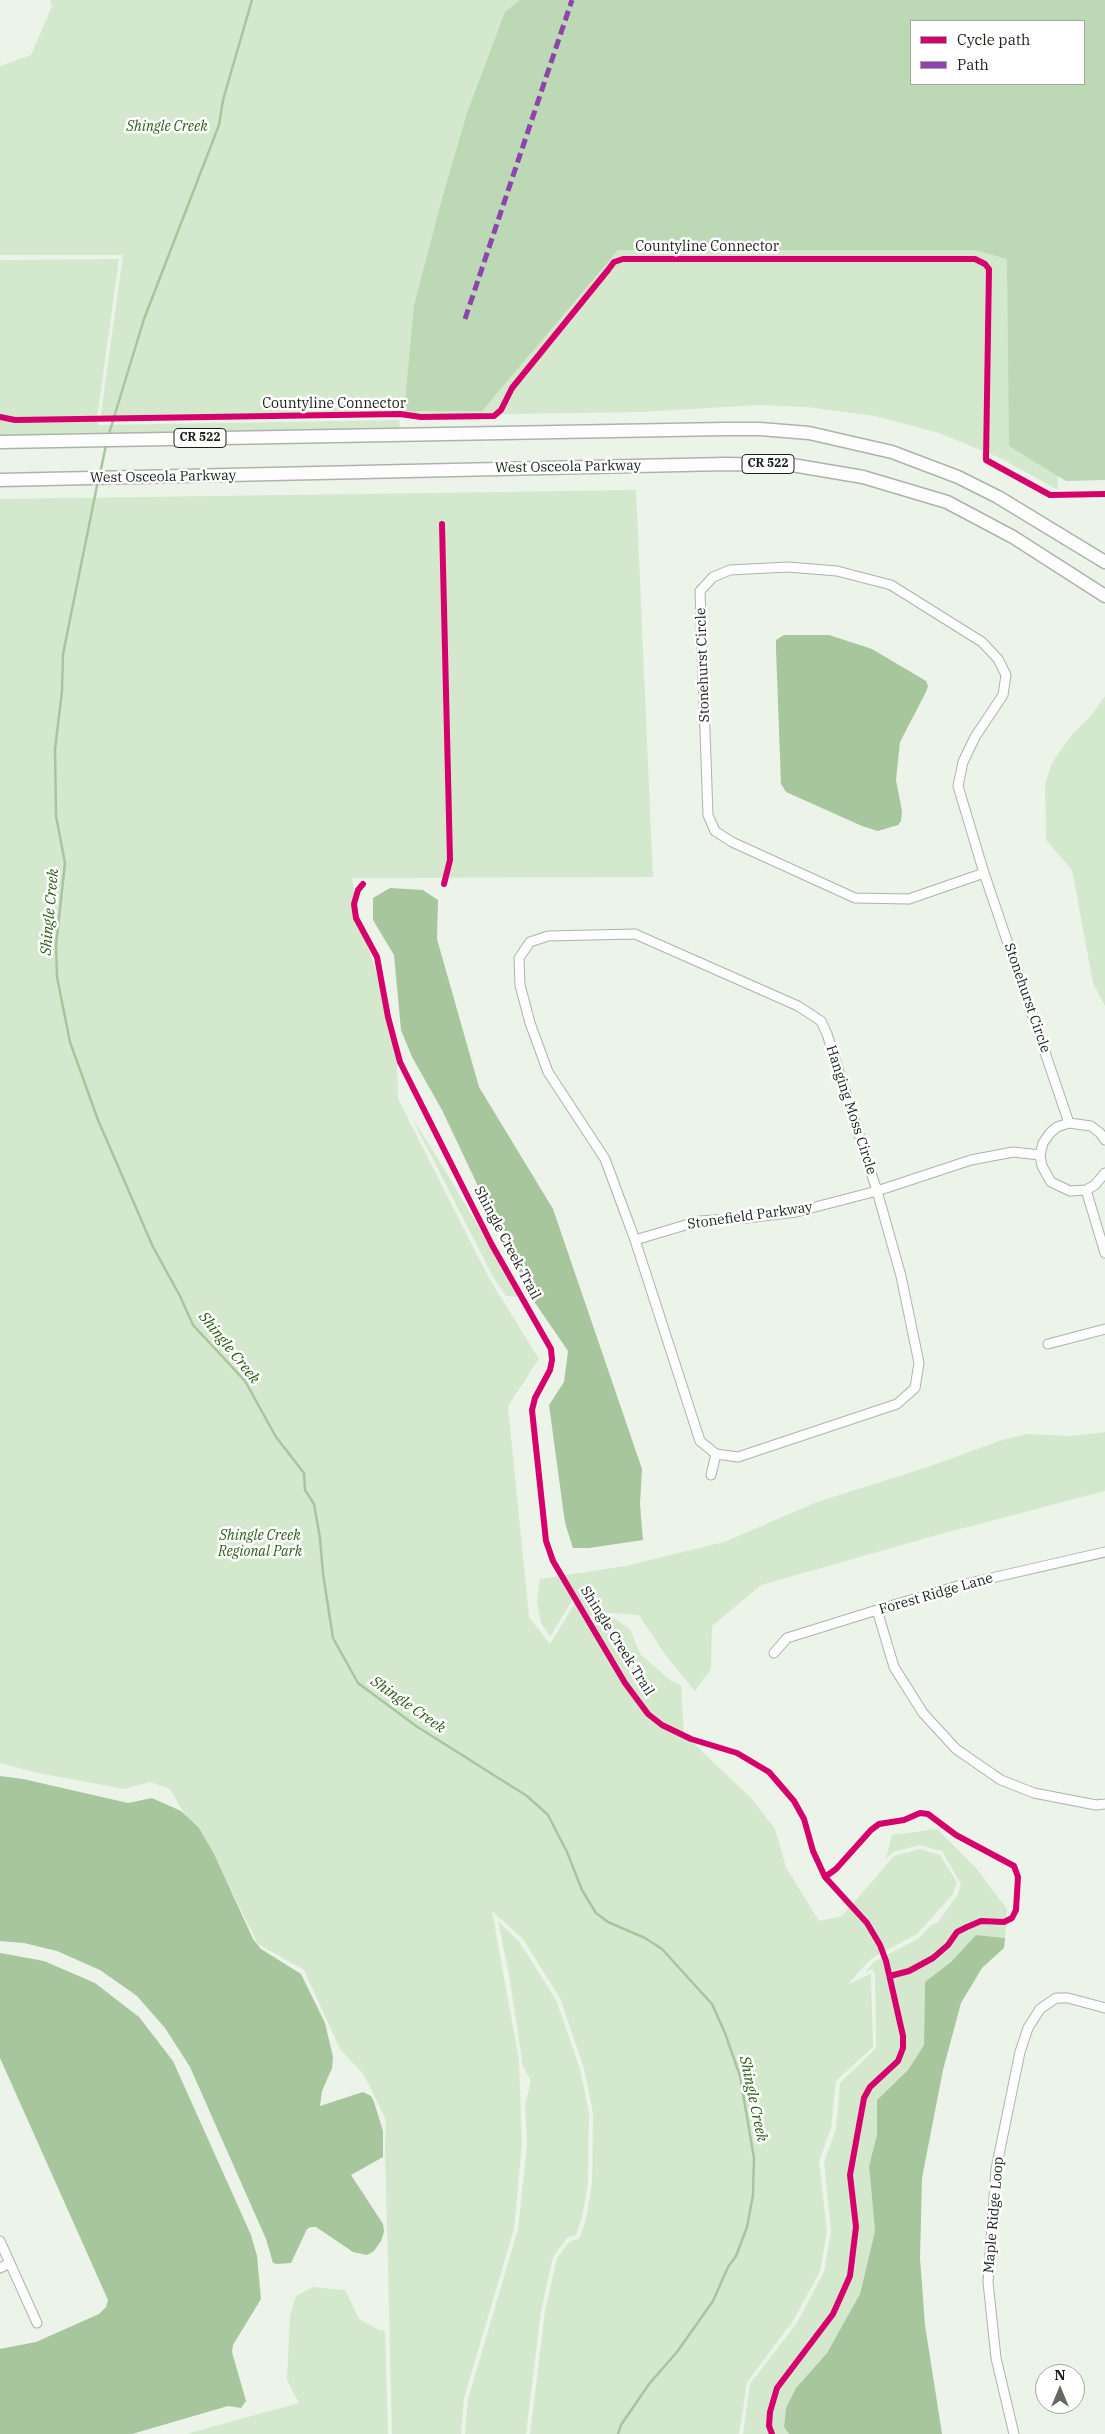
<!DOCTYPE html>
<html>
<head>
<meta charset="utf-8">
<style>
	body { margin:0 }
	#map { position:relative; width:1105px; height:2434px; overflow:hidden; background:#ecf4e9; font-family:"IBM Plex Serif",serif }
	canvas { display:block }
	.legend { position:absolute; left:910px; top:20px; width:175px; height:65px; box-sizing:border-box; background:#fff; border:1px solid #a4a6a3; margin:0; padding:6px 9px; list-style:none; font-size:15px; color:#1b2019 }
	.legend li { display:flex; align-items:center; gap:10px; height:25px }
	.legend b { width:25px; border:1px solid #a4a6a3 }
	.north { position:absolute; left:1035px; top:2364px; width:50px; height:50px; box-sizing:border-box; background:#fff; border:1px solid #a4a6a3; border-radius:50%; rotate:0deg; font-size:14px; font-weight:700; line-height:20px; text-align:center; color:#1b2019 }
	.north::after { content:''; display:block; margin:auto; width:18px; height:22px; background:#646a62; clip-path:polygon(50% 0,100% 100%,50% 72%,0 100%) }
</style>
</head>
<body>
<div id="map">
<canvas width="1105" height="2434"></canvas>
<ul class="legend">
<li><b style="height:6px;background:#d6006c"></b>Cycle path</li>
<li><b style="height:6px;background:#8e44ad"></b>Path</li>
</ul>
<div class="north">N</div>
</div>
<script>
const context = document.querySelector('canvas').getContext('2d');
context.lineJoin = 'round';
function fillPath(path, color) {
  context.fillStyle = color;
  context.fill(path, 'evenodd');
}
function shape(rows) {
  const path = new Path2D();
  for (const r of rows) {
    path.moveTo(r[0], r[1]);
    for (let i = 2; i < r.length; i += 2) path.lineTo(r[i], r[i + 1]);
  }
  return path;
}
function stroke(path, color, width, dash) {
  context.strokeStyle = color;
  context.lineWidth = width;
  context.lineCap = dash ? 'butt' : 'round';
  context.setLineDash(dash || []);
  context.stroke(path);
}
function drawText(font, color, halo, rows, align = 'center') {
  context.font = font + ' "IBM Plex Serif",serif';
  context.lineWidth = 5;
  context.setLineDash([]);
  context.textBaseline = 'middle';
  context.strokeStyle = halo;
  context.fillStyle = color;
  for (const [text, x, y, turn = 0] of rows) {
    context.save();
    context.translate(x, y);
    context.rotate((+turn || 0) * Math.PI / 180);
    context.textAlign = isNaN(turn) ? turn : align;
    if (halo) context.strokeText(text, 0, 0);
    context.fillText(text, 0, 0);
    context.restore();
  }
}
fillPath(shape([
	[50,0,560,0,1053,247,1058,490,1000,458,939,433,875,416,807,407,759,405,643,412,100,420,123,255,0,255,0,66,31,55,52,6],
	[119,259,97,419,99,425,399,420,400,429,0,437,0,260],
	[636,490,653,877,352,878,358,916,396,1033,398,1099,489,1278,539,1359,508,1406,529,1617,550,1644,575,1603,587,1625,612,1617,630,1629,640,1654,671,1681,681,1685,684,1734,753,1800,775,1829,786,1867,819,1921,842,1916,894,1856,920,1849,940,1855,957,1882,953,1894,917,1934,872,1958,847,1985,871,1974,873,2047,836,2081,831,2128,819,2161,827,2232,820,2271,793,2321,747,2382,739,2434,530,2434,545,2311,557,2258,570,2241,579,2239,586,2219,592,2184,593,2113,584,2068,560,1998,523,1939,492,1911,519,2060,522,2144,514,2229,464,2398,461,2434,392,2434,385,2145,386,2120,364,2075,340,2049,304,1970,258,1944,208,1844,184,1813,170,1789,150,1782,124,1789,38,1773,0,1763,0,499],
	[1105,696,1105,1006,1093,983,1072,870,1046,840,1045,784,1052,763,1070,737,1090,717],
	[411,1116,446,1172,520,1297,506,1296,492,1275],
	[1105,1432,1105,1491,937,1535,761,1585,712,1626,711,1669,695,1691,667,1657,639,1615,597,1612,588,1618,578,1601,573,1599,550,1637,541,1623,537,1602,540,1579,625,1566,724,1542,817,1502,925,1468,1002,1440,1027,1434,1071,1436],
	[937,1829,976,1868,1007,1909,1005,1938,976,1935,951,1962,925,1982,924,2045,908,2070,877,2100,877,2135,869,2166,875,2231,860,2294,827,2353,796,2388,786,2408,784,2427,789,2434,743,2434,750,2384,796,2324,824,2272,831,2231,824,2162,836,2129,840,2083,876,2048,875,1974,872,1969,865,1972,874,1962,919,1938,931,1925,938,1922,957,1896,961,1884,942,1851,919,1845,893,1852,886,1859,892,1835],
	[498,1921,520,1943,556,2000,580,2069,589,2113,588,2183,582,2218,576,2235,567,2238,553,2257,541,2311,526,2434,465,2434,468,2399,518,2229,527,2145,525,2105,531,2081,523,2067,509,1974],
	[313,2287,345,2290,359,2319,379,2330,385,2331,388,2434,186,2434,299,2403,287,2380,290,2316,296,2296]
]), '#d4e8ce');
fillPath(shape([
	[520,0,1105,0,1105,480,1066,481,1009,446,1007,259,975,250,618,250,482,411,404,411,414,306,440,206,467,113,505,12],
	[911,21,1084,21,1084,84,911,84]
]), '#bdd8b5');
fillPath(shape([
	[784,635,829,635,872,649,926,681,928,686,926,692,900,742,896,780,902,811,901,821,898,825,878,831,862,826,786,792,781,784,776,649,776,640],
	[390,888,423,890,438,900,437,939,479,1087,553,1209,642,1469,640,1504,643,1540,589,1548,573,1548,565,1523,549,1405,564,1382,568,1351,529,1294,442,1110,412,1057,401,1030,394,955,373,920,373,898],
	[0,1776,23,1779,128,1803,152,1798,181,1811,199,1828,214,1854,253,1939,261,1949,301,1974,325,2023,333,2057,332,2068,322,2091,320,2106,363,2092,371,2096,374,2102,383,2131,383,2157,351,2175,383,2224,384,2232,381,2241,374,2251,367,2255,353,2252,316,2227,311,2227,307,2229,291,2263,277,2264,273,2263,266,2239,190,2067,165,2028,137,1996,100,1970,57,1951,24,1943,0,1941],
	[976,1935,1005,1938,1004,1948,982,1968,961,2003,943,2070,922,2178,920,2258,925,2325,942,2434,789,2434,784,2427,786,2408,796,2388,827,2353,860,2294,875,2231,869,2166,877,2135,877,2100,908,2070,924,2045,925,1982,951,1962],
	[0,1953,44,1961,95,1983,139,2017,173,2061,251,2235,257,2256,261,2299,233,2345,232,2352,246,2401,241,2408,228,2406,132,2434,0,2434,0,2349,36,2342,99,2314,106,2307,108,2300,0,2058]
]), '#a7c69d');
stroke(shape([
	[108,437,144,319,219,125,223,100,252,0],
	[100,474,106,445],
	[98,481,63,654,62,691,55,749,56,816,65,863,56,945,57,977,70,1042,98,1120,153,1247,180,1296,193,1325,245,1381,276,1437,304,1473,305,1490,314,1504,320,1538,323,1574,333,1638,358,1683,416,1726,527,1796,548,1815,567,1852,582,1890,596,1913,608,1922,645,1938,662,1949,712,2004,725,2033,740,2076,754,2158,753,2195,747,2227,736,2256,728,2267,713,2301,677,2352,649,2384,621,2425,618,2434]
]), '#a7c69d', 2.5);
const street = shape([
	[984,873,909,899,855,898,732,842,715,831,708,815,700,591,713,577,730,570,788,567,837,571,891,585,982,642,998,659,1006,675,1003,695,975,737,963,762,958,786,984,873,1069,1123],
	[635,934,798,1006,821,1021,827,1034,877,1191,901,1276,919,1363,915,1388,897,1404,738,1457,716,1454,700,1441,635,1240,605,1159,548,1072,530,1023,520,985,519,958,530,942,548,936,635,934],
	[1105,1140,1100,1133,1091,1126,1069,1123,1057,1127,1050,1133,1043,1143,1040,1155,1042,1166,1051,1182,1070,1191,1086,1190,1095,1185,1105,1173],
	[1086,1190,1105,1253],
	[635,1240,699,1221,747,1218,796,1212,877,1191,971,1160,1013,1152,1040,1155],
	[1048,1344,1105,1329],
	[711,1475,716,1454],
	[877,1610,894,1667,923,1713,956,1749,1001,1780,1034,1793,1096,1805,1105,1804],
	[774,1653,787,1638,877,1610,961,1585,1105,1552],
	[0,2241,37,2323],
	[0,2268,10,2263],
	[1014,2434,996,2358,988,2282,996,2169,1020,2052,1028,2028,1040,2009,1056,1998,1068,1998,1105,2008]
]);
const primary = shape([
	[0,442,724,429,760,429,809,433,892,452,958,477,998,497,1105,562],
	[0,480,725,464,792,465,863,477,947,502,1013,537,1105,596]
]);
stroke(street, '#adb3ab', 11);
stroke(primary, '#adb3ab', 15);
stroke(street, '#fcfdfc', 9);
stroke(primary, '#fcfdfc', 12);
stroke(shape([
	[465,319,572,0]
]), '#8e44ad', 5, [10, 5]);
stroke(shape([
	[0,417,15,420,400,414,421,417,494,416,501,410,512,388,608,270,614,262,623,259,975,259,985,264,989,269,986,460,1050,495,1105,494],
	[442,524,450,860,444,884],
	[363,884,358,890,354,904,356,918,377,957,388,1017,400,1062,492,1245,551,1349,552,1360,550,1370,535,1398,532,1410,546,1541,553,1561,625,1683,648,1714,662,1725,691,1739,737,1753,769,1772,794,1801,804,1819,813,1851,825,1877,867,1923,880,1945,886,1961,903,2036,903,2048,898,2061,870,2087,864,2098,850,2175,856,2227,850,2276,833,2314,777,2388,770,2412,769,2426,772,2434],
	[825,1877,836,1869,871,1830,879,1824,904,1820,920,1813,928,1814,956,1835,1014,1866,1018,1877,1016,1910,1012,1918,1004,1922,981,1921,967,1927,957,1932,948,1945,933,1958,909,1971,890,1976]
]), '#d6006c', 6);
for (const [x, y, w] of [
	[200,438,52],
	[768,464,52]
]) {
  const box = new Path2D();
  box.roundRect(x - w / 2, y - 9.5, w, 19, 4);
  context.fillStyle = '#fff';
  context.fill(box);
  stroke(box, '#1b2019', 1);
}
drawText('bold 12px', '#1b2019', null, [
	["CR 522",200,438],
	["CR 522",768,464]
]);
drawText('italic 14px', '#295f15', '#fff', [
	["Shingle Creek",167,127],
	["Shingle Creek",260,1536],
	["Regional Park",260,1552]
]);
drawText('14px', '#1b2019', '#fff', [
	["Countyline Connector",707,247],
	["Countyline Connector",334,404],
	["West Osceola Parkway",568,467,-1],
	["West Osceola Parkway",163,477,-1],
	["Stonehurst Circle",703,665,-92],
	["Stonehurst Circle",1027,998,71],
	["Hanging Moss Circle",851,1110,72],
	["Stonefield Parkway",750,1216,-8],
	["Shingle Creek Trail",507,1243,62],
	["Forest Ridge Lane",936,1594,-16],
	["Shingle Creek Trail",617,1641,58],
	["Maple Ridge Loop",994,2215,-85]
]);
drawText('italic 15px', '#245a0f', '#fff', [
	["Shingle Creek",50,912,-85],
	["Shingle Creek",229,1348,51],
	["Shingle Creek",408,1705,35],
	["Shingle Creek",753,2099,78]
]);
</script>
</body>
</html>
